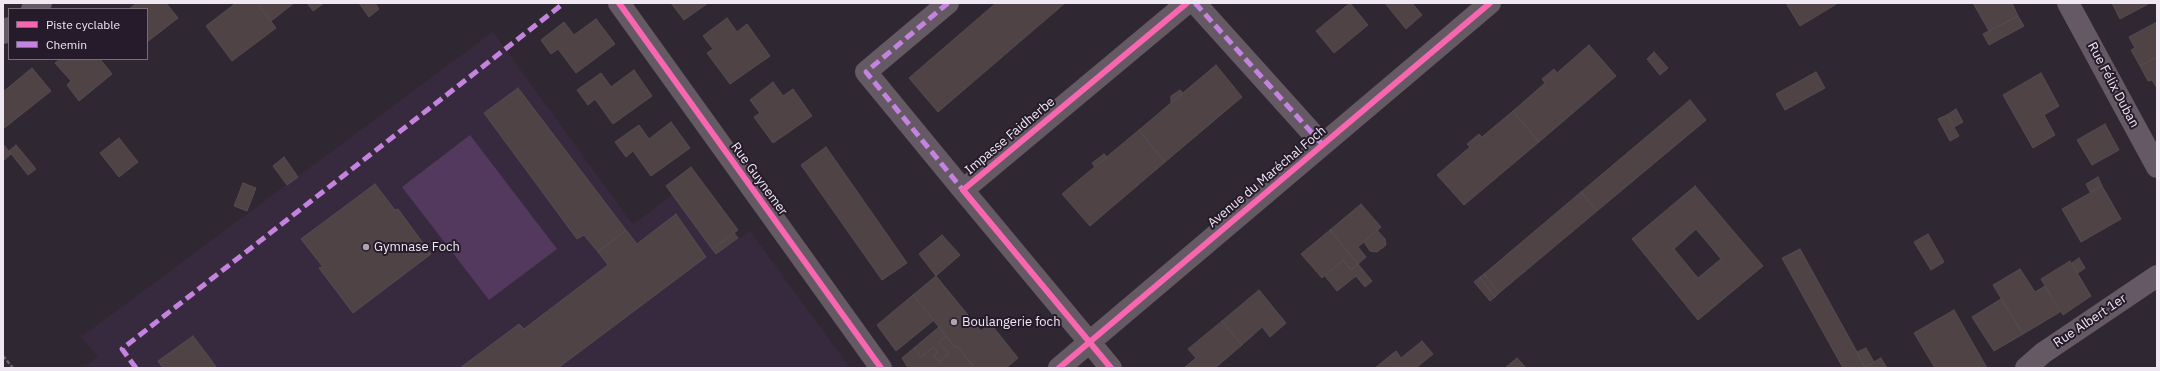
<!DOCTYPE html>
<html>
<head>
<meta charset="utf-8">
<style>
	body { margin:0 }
	#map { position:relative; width:2160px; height:371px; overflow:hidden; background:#2f2832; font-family:"IBM Plex Sans",sans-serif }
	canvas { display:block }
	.frame { position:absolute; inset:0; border:4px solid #efe8f3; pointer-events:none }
	.legend { position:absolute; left:8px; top:8px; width:140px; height:52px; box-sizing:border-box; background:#261b2b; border:1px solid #766d7b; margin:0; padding:5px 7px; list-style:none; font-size:12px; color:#efe8f3 }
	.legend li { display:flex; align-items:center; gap:8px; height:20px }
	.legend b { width:20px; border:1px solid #766d7b }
</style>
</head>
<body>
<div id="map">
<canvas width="2160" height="371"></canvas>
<div class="frame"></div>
<ul class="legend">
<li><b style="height:5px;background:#f766af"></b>Piste cyclable</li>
<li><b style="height:5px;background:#c483df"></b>Chemin</li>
</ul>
</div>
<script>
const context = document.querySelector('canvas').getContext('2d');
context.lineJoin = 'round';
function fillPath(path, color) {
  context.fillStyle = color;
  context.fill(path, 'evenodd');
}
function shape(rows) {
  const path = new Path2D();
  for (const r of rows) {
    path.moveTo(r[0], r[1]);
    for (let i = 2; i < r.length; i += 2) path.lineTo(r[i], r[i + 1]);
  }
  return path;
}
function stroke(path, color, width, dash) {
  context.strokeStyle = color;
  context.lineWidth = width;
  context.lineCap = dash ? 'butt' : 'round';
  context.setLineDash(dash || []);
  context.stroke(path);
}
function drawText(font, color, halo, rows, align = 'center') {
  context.font = font + ' "IBM Plex Sans",sans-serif';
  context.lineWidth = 4;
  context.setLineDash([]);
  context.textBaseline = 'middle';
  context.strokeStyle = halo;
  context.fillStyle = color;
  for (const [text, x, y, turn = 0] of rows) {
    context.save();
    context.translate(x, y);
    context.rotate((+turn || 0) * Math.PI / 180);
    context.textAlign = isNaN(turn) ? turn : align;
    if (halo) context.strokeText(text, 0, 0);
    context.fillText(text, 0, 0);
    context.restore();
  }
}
fillPath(shape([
	[493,32,633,225,672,195,716,254,750,231,850,368,84,368,98,357,81,337]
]), '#382a3e');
fillPath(shape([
	[470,135,557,249,489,300,402,187]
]), '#52395d');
const building = shape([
	[137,3,166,3,178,18,147,42,147,9,129,9,137,3],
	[236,3,257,3,276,28,232,61,206,26,236,3],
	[257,3,294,3,271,21,257,3],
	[307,3,324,3,313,11,307,3],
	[359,3,375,3,379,9,369,17,359,3],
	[671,3,708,3,684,20,671,3],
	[996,3,1065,3,938,112,909,78,996,3],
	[1350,3,1368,25,1334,53,1316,31,1350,3],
	[1385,3,1412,3,1422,15,1406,29,1385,3],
	[1786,3,1838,3,1800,26,1786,3],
	[1973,3,2012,3,2018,16,1989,31,1973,3],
	[2112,3,2148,3,2148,4,2120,19,2112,3],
	[2018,16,2024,26,1989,45,1983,34,2018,16],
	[727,18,737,32,747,24,770,56,730,84,707,53,713,49,703,36,727,18],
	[596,19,615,44,576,73,558,49,551,54,541,40,564,22,574,35,596,19],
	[2157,22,2157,57,2140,66,2131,50,2135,48,2129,37,2157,22],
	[1589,45,1616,76,1539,142,1513,111,1545,83,1542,79,1554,69,1557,73,1589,45],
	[1654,52,1668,68,1660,75,1647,59,1654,52],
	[2157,57,2157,88,2152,80,2148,81,2140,66,2157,57],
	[60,59,100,59,112,74,79,101,67,85,71,81,55,63,60,59],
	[1216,65,1242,97,1165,162,1139,130,1216,65],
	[32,68,51,91,3,129,3,92,32,68],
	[634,70,652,96,613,124,595,99,588,105,577,90,601,73,611,87,634,70],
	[1816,72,1825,88,1785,110,1776,94,1816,72],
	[2041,73,2059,106,2044,115,2055,135,2033,148,2003,95,2041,73],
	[773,82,783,96,793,89,812,116,773,143,754,117,760,113,750,100,773,82],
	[518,88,626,230,598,252,584,235,577,239,484,113,518,88],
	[1180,90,1183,93,1171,103,1171,96,1180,90],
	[1690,100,1706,120,1597,211,1581,192,1690,100],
	[1956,109,1963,122,1954,127,1947,115,1956,109],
	[1513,111,1539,142,1464,205,1437,175,1470,147,1467,144,1479,134,1482,137,1513,111],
	[1947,115,1959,136,1950,141,1938,119,1947,115],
	[671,122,690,148,651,176,633,151,626,157,615,142,639,125,649,139,671,122],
	[2105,124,2119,150,2092,165,2077,140,2105,124],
	[1139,130,1165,162,1090,226,1062,194,1139,130],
	[119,138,138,162,119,177,100,153,119,138],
	[3,144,11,154,3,161,3,144],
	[16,145,36,169,28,175,9,151,16,145],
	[826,147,907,263,882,280,801,165,826,147],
	[1104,154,1107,157,1095,167,1092,163,1104,154],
	[284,157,298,177,287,185,273,166,284,157],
	[691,167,738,230,712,249,666,186,691,167],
	[2098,177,2102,186,2090,192,2086,184,2098,177],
	[243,183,256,188,247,211,234,206,243,183],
	[375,184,395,210,398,209,431,254,353,313,319,268,323,267,301,239,375,184],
	[1695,186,1763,266,1698,320,1632,239,1695,186],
	[1696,229,1721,259,1698,278,1674,249,1696,229],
	[2102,186,2121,219,2081,242,2062,209,2102,186],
	[1581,192,1597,211,1499,293,1484,274,1581,192],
	[1361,204,1381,227,1358,247,1366,257,1358,264,1330,230,1361,204],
	[676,214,706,257,558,368,460,368,519,324,524,329,608,265,598,252,626,230,637,244,676,214],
	[1330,230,1358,264,1351,270,1343,260,1322,278,1301,254,1330,230],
	[1377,230,1385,239,1386,245,1377,252,1370,251,1364,242,1377,230],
	[734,233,738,238,716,254,712,249,734,233],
	[1928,234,1944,262,1931,270,1914,242,1928,234],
	[942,235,960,255,936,276,919,254,942,235],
	[1800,249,1857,352,1865,368,1843,368,1782,258,1800,249],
	[2079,258,2085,268,2078,273,2072,263,2079,258],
	[1343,260,1351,270,1358,264,1372,281,1365,287,1356,276,1337,291,1325,276,1343,260],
	[2070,261,2091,296,2063,315,2041,279,2070,261],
	[2020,269,2035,292,2045,286,2060,312,2023,334,1993,285,2020,269],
	[1484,274,1499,293,1495,297,1480,277,1484,274],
	[936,276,981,331,990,323,1018,358,1006,368,975,368,957,346,955,347,913,295,936,276],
	[1480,277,1495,297,1490,301,1474,282,1480,277],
	[1259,290,1286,323,1270,337,1262,327,1242,345,1222,321,1259,290],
	[913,295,934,320,896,351,877,325,913,295],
	[2001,299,2023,334,1994,351,1972,317,2001,299],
	[1954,310,1987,368,1935,368,1914,333,1954,310],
	[1222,321,1242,345,1215,368,1184,368,1196,358,1188,349,1222,321],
	[939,327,946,336,939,342,949,354,939,362,933,355,938,352,933,347,921,357,914,348,939,327],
	[193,336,217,368,163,368,158,361,193,336],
	[946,336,955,347,957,346,975,368,908,368,902,358,914,348,921,357,933,347,938,352,933,355,939,362,949,354,939,342,946,336],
	[1422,341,1433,354,1416,368,1375,368,1396,351,1401,358,1422,341],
	[1866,348,1874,362,1865,368,1857,352,1866,348],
	[1517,358,1526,368,1505,368,1517,358],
	[1881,358,1887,368,1865,368,1874,362,1881,358]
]);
fillPath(building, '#504346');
stroke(building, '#544c4f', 1);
stroke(shape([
	[3,356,13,368]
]), '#6a616a', 2.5, [4, 2]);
stroke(shape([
	[619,3,881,368],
	[948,3,866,72,963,190],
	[1195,3,1322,144],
	[2068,3,2157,167],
	[32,9,41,3],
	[3,33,9,28],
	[1059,368,1490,3],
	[1111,368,963,190,1187,3],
	[2026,368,2043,353,2157,276]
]), '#655963', 22);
stroke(shape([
	[948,3,866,72,963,190],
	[1195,3,1322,144],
	[136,368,122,349,564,3]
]), '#c483df', 5, [10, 5]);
stroke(shape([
	[619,3,881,368],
	[1059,368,1490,3],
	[1111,368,963,190,1187,3]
]), '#f766af', 6);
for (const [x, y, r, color] of [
	[366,247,4,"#aca5af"],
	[954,322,4,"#aca5af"]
]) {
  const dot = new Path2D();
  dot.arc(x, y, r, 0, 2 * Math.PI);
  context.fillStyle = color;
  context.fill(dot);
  stroke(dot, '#261b2b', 1.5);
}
drawText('13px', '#efe8f3', '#261b2b', [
	["Rue Félix Duban",2113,85,62],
	["Impasse Faidherbe",1010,136,-40],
	["Avenue du Maréchal Foch",1267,177,-40],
	["Rue Guynemer",759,179,54],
	["Rue Albert 1er",2090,321,-34]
]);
drawText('13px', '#efe8f3', '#261b2b', [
	["Gymnase Foch",374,247],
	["Boulangerie foch",962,322]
], 'left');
</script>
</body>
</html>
